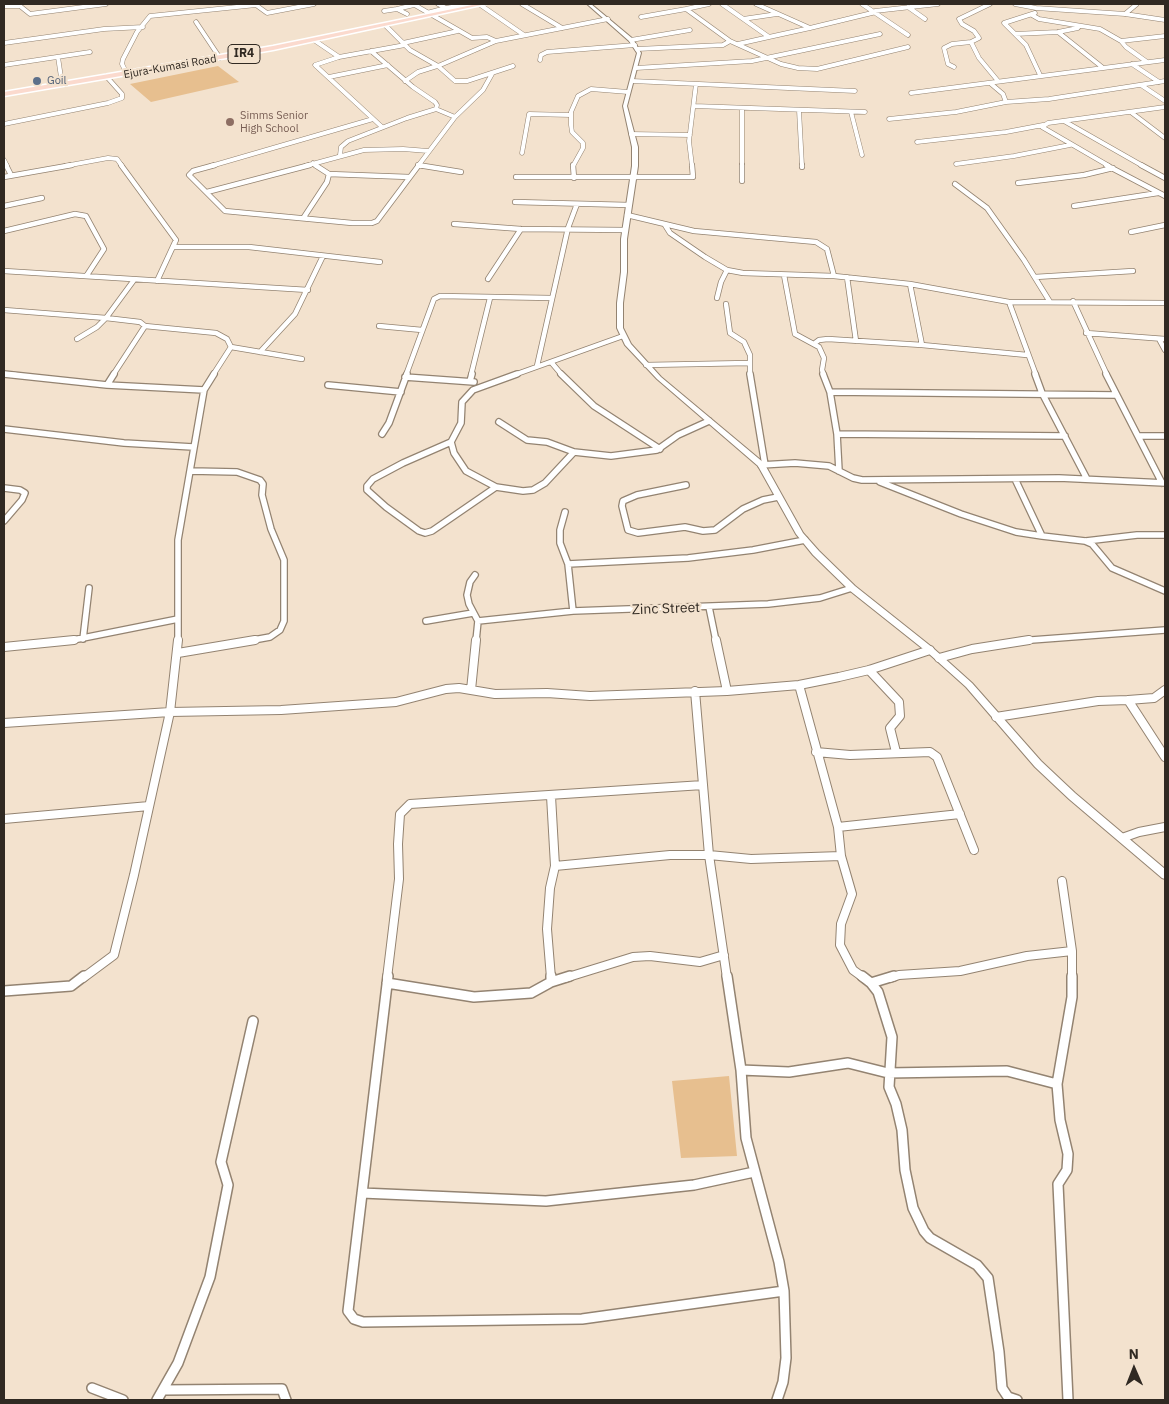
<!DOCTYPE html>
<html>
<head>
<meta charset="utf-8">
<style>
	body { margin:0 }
	#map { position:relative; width:1169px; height:1404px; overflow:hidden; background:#f3e2ce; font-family:"IBM Plex Sans",sans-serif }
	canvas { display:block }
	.frame { position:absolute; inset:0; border:5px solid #302922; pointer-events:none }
	.north { position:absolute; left:1109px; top:1344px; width:50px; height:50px; -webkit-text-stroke:4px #f3e2ce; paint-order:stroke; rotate:359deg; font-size:14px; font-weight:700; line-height:20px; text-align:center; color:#302922 }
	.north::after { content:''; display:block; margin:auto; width:18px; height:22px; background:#302922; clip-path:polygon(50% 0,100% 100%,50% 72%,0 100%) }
</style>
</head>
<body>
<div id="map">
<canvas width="1169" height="1404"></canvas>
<div class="frame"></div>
<div class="north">N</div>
</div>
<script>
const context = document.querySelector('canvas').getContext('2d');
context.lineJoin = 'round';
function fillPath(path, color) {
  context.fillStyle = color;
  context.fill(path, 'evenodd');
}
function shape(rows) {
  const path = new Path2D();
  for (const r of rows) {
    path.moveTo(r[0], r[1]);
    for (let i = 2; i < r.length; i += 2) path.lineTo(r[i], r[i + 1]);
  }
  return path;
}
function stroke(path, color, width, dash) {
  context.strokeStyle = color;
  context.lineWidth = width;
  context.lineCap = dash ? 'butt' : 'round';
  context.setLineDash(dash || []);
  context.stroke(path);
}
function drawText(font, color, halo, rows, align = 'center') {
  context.font = font + ' "IBM Plex Sans",sans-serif';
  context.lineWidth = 4.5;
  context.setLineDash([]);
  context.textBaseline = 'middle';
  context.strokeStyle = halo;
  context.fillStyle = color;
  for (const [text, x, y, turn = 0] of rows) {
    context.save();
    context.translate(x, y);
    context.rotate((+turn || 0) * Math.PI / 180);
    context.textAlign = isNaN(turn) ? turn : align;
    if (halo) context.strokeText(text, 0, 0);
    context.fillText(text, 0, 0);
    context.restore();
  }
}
fillPath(shape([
	[218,66,239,82,151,102,130,84],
	[729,1076,737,1156,681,1158,672,1081]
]), '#e7bf8f');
const minorFar4 = shape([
	[413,4,472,38,487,37,496,41],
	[479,4,524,35],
	[522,4,562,28],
	[709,4,686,9,730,41,781,64,798,68,817,69,908,47],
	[722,4,769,37,738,44],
	[756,4,810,28,876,12],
	[862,4,908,35],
	[1015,4,1036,8,1125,14,1165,20],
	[4,6,20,6,30,14,106,4],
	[908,7,925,19],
	[446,8,469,4],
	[384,11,397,9],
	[875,11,938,4],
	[427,13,446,8,438,4],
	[1035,13,1004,23,1026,45,1040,75],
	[407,14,397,9,418,4],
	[1125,14,1137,4],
	[1032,15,1039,19,1100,29,1121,41,1165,36],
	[641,17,686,9],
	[743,19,777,14],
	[196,22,220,58],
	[385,25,410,50,438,66,455,81,467,81,513,66],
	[1058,32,1102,67],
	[1015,34,1058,32,1078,28],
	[769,37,810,28],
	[314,40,339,57],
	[631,40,690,30],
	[1121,41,1126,47,1147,62],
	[971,42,979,58,998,81],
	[4,43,104,29,143,27],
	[403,43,458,31],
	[637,49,723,45,730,41],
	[371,51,413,87,435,102,437,105,436,109],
	[58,57,62,84],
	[540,60,541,55,547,52,635,45],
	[1132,64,1159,82],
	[4,65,90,52],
	[438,66,496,41,608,19],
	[954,67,948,64,944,48,952,44,971,42,979,38,974,31,962,24,959,19,990,4],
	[636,68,752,61,880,34],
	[127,74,122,64,123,59,137,32,150,16,256,5,267,13,314,4],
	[329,77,388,65],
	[405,81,418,72,437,66],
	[632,81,855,91],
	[990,83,1003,94,1006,102],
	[1141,85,1165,101],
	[911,93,1165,60],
	[694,106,865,112],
	[742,108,742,166],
	[799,110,802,166],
	[851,112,862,155],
	[1132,113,1165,138],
	[889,119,956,112,1006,102,1049,99,1165,81],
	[1064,121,1143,166],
	[4,124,108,103,122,98,122,94,106,76],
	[382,127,315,65,339,57,405,45],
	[631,134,690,135],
	[917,142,1006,132,1043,125],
	[522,153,529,114,571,115],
	[340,155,341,147,348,141,407,118,436,109,455,117],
	[4,160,7,166],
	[313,163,317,166],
	[956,164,1014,156,1070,145],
	[418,165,423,166],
	[65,166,108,158,117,159,122,166],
	[211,166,373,119],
	[305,166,364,150,403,149,428,151],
	[418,166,455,117,483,90,492,74],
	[573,166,583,148,583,143,572,132,571,125,571,112,578,96,591,89,628,92],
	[692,166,689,141,696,84],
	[1109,166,1042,127,1048,123,1165,107]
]);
const minorFar3 = shape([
	[6,165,11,175],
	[121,165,176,240,157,281],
	[215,165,193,171,189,175,225,211,352,223,372,223,377,221,419,165],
	[418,165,461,172],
	[573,165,574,178],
	[742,165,742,181],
	[802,165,802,167],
	[1106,165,1165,196],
	[1141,165,1165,178],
	[329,174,409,177],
	[4,177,72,165],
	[516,177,693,177,692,165],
	[1018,183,1084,175,1113,168],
	[955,184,987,208,1024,260,1050,302],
	[207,192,310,165],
	[515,202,629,205],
	[4,206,42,198],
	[1074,206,1158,193],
	[627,215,694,231,816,242,827,249,834,276],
	[304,217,327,182,329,174,315,165],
	[454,224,521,229,625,230],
	[665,225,670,233,705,257,727,270,743,273,834,276,910,284,1009,302,1165,303],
	[4,231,75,214,86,216,104,249,87,275],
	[1131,232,1165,225],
	[174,247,249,247,380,262],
	[4,271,308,290],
	[784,275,795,334,819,347,824,358,822,370,824,375],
	[847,277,856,341],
	[1035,277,1133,271],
	[488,279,521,229],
	[134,280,106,318,140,322,145,326,216,333,227,339,231,347,213,375],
	[717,298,721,282,727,270],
	[1073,301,1107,375],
	[1009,302,1036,375],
	[726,304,730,333,744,342,750,355,750,375],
	[4,310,106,318],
	[379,326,422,330],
	[1086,333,1165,339],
	[77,339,97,327,106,318],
	[1159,339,1165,350],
	[815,343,819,340,828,339,922,345,910,284],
	[922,345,1027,355],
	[231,347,302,359],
	[260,352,295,314,323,256],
	[551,362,562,375],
	[646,365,749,363],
	[537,366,568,228,577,204],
	[4,374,16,375],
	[113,375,145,326],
	[406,375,434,299,440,296,551,298],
	[471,375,490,298],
	[514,375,623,336]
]);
const minorFar2 = shape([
	[4,374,107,385],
	[114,374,107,385,204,390],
	[517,374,473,390,462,402,461,423,451,442,454,453,466,471,496,487,523,491,533,490,545,483,574,452,611,456,657,450,678,435,709,421],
	[561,374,594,406,660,449],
	[750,374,765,465],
	[823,374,830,392,837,434,839,471],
	[1035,374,1042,393,1087,479],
	[1106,374,1162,483],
	[405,377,474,382],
	[470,381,472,374],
	[328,385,401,392],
	[830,392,1116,395],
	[499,422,527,440,547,442,574,452],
	[4,429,124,443,193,447],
	[382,434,389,423,407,374],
	[837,434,1065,436],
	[1139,436,1165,436],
	[451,442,403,463,373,479,367,486,367,490,386,507,419,531,425,533,432,531,496,487],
	[761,465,795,463,829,466,853,478,862,480,1059,478,1165,483],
	[191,471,237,472,260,480,263,484,262,495,271,529,284,560,284,621,280,630,270,637,248,641],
	[1015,479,1042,536,1085,541,1092,544,1112,568,1165,591],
	[880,482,961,514,1016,532,1042,536],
	[686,485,637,495,623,501,622,506,628,530,638,533,685,527,703,531,715,530,743,509,763,500,778,497],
	[4,488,20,490,25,493,22,500,4,521],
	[565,512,560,530,560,543,568,564],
	[1086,541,1137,535,1165,535],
	[475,575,470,582,467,595,469,604,478,621,476,641],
	[709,607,716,641],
	[573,611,568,564,688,558,753,550,805,540],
	[426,621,473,613],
	[478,621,573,611,768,604,820,598,852,588],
	[83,639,89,588],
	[68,641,178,619],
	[178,641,178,540,204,390,214,374],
	[1018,641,1165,630]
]);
const minorFar1 = shape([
	[716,640,727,691],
	[4,647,74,640],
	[178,653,255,640],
	[939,658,972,649,1029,640],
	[869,670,899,702,900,716,890,728,896,752],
	[799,685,838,827,841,856,852,894,841,924,840,945,853,970,864,978],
	[471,690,476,640],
	[695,691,709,855,727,978],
	[1128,700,1154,698,1165,690],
	[996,717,1098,701,1128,700,1165,757],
	[4,723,170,712,281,710,396,702,446,689,459,688,495,694,547,693,590,696,727,691,799,685,839,677,869,670,930,650],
	[816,752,850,755,930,752,937,757,974,850],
	[4,819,149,806],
	[838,827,960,814],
	[1122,838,1139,832,1165,827],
	[555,866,670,855,709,855,751,859,841,856],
	[1062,881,1072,951,1072,978],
	[83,978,114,955,134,875,170,712,178,640],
	[387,978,399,879,398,844,400,814,410,804,703,785],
	[551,978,547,929,550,888,555,866,551,796],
	[565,978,633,957,650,956,700,962,724,955],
	[890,978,899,975,960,971,1027,956,1072,951]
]);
const minor = shape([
	[388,976,348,1311,354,1319,363,1322,582,1319,784,1291],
	[551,976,551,982],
	[727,976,741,1070,746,1138,779,1262,784,1291,786,1358,783,1382,777,1400],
	[862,976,871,983,878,992,892,1037,889,1087,896,1104,902,1130,905,1170,913,1208,924,1231,930,1238,977,1265,988,1278,999,1352,1002,1388,1008,1397,1017,1400],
	[387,983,474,997,531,993,551,982,570,976],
	[871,983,894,976],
	[4,991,71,986,84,976],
	[741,1070,789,1072,848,1063,888,1073,1007,1071,1057,1084],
	[362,1193,546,1201,694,1185,754,1172],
	[92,1388,123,1400],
	[163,1390,282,1389,286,1400],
	[157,1400,178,1363,210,1277,228,1185,221,1162,253,1021],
	[1068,1400,1058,1184,1067,1170,1068,1154,1060,1120,1057,1084,1072,997,1072,976]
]);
const tertiary = shape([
	[587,4,591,4,633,39,641,53,627,106,638,147,638,166,627,239,627,272,623,303,623,328,631,344,661,377,764,463,803,533,819,551,855,586,933,648,972,683,1041,761,1075,793,1165,869,1165,879,1162,878,1069,799,1035,767,966,687,927,652,849,590,813,555,796,534,758,466,657,379,625,345,617,328,617,303,621,272,621,239,632,166,632,147,623,106,637,53,629,41,587,4]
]);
const primary = shape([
	[477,4,486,4,273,50,4,96,4,92,273,46,477,4]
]);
stroke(minorFar4, '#938371', 5);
stroke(minorFar3, '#938371', 6);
stroke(minorFar2, '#938371', 8);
stroke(minorFar1, '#938371', 10);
stroke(minor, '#938371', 12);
stroke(tertiary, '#938371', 2);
stroke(primary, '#fff', 3);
stroke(minorFar4, '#fff', 4);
stroke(minorFar3, '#fff', 4.5);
stroke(minorFar2, '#fff', 5.5);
stroke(minorFar1, '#fff', 8);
stroke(minor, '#fff', 9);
fillPath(tertiary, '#fff');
fillPath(primary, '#fbdace');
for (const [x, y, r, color] of [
	[37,81,5,"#5c6f8a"],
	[230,122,5,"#8d6e63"]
]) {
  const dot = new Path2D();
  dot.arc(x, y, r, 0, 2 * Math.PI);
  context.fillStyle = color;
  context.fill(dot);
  stroke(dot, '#f3e2ce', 2);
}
drawText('11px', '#302922', '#f3e2ce', [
	["Ejura-Kumasi Road",170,67,-10]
]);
drawText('11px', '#4e5e75', '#f3e2ce', [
	["Goil",47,81]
], 'left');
drawText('11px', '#785e54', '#f3e2ce', [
	["Simms Senior",240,116],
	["High School",240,129]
], 'left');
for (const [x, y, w] of [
	[244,54,32]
]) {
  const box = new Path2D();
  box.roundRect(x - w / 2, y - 9.5, w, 19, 4);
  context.fillStyle = '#f3e2ce';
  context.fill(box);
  stroke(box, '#302922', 1);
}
drawText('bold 12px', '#302922', null, [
	["IR4",244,54]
]);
drawText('14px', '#302922', '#f3e2ce', [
	["Zinc Street",666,609,-2]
]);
</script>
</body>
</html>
